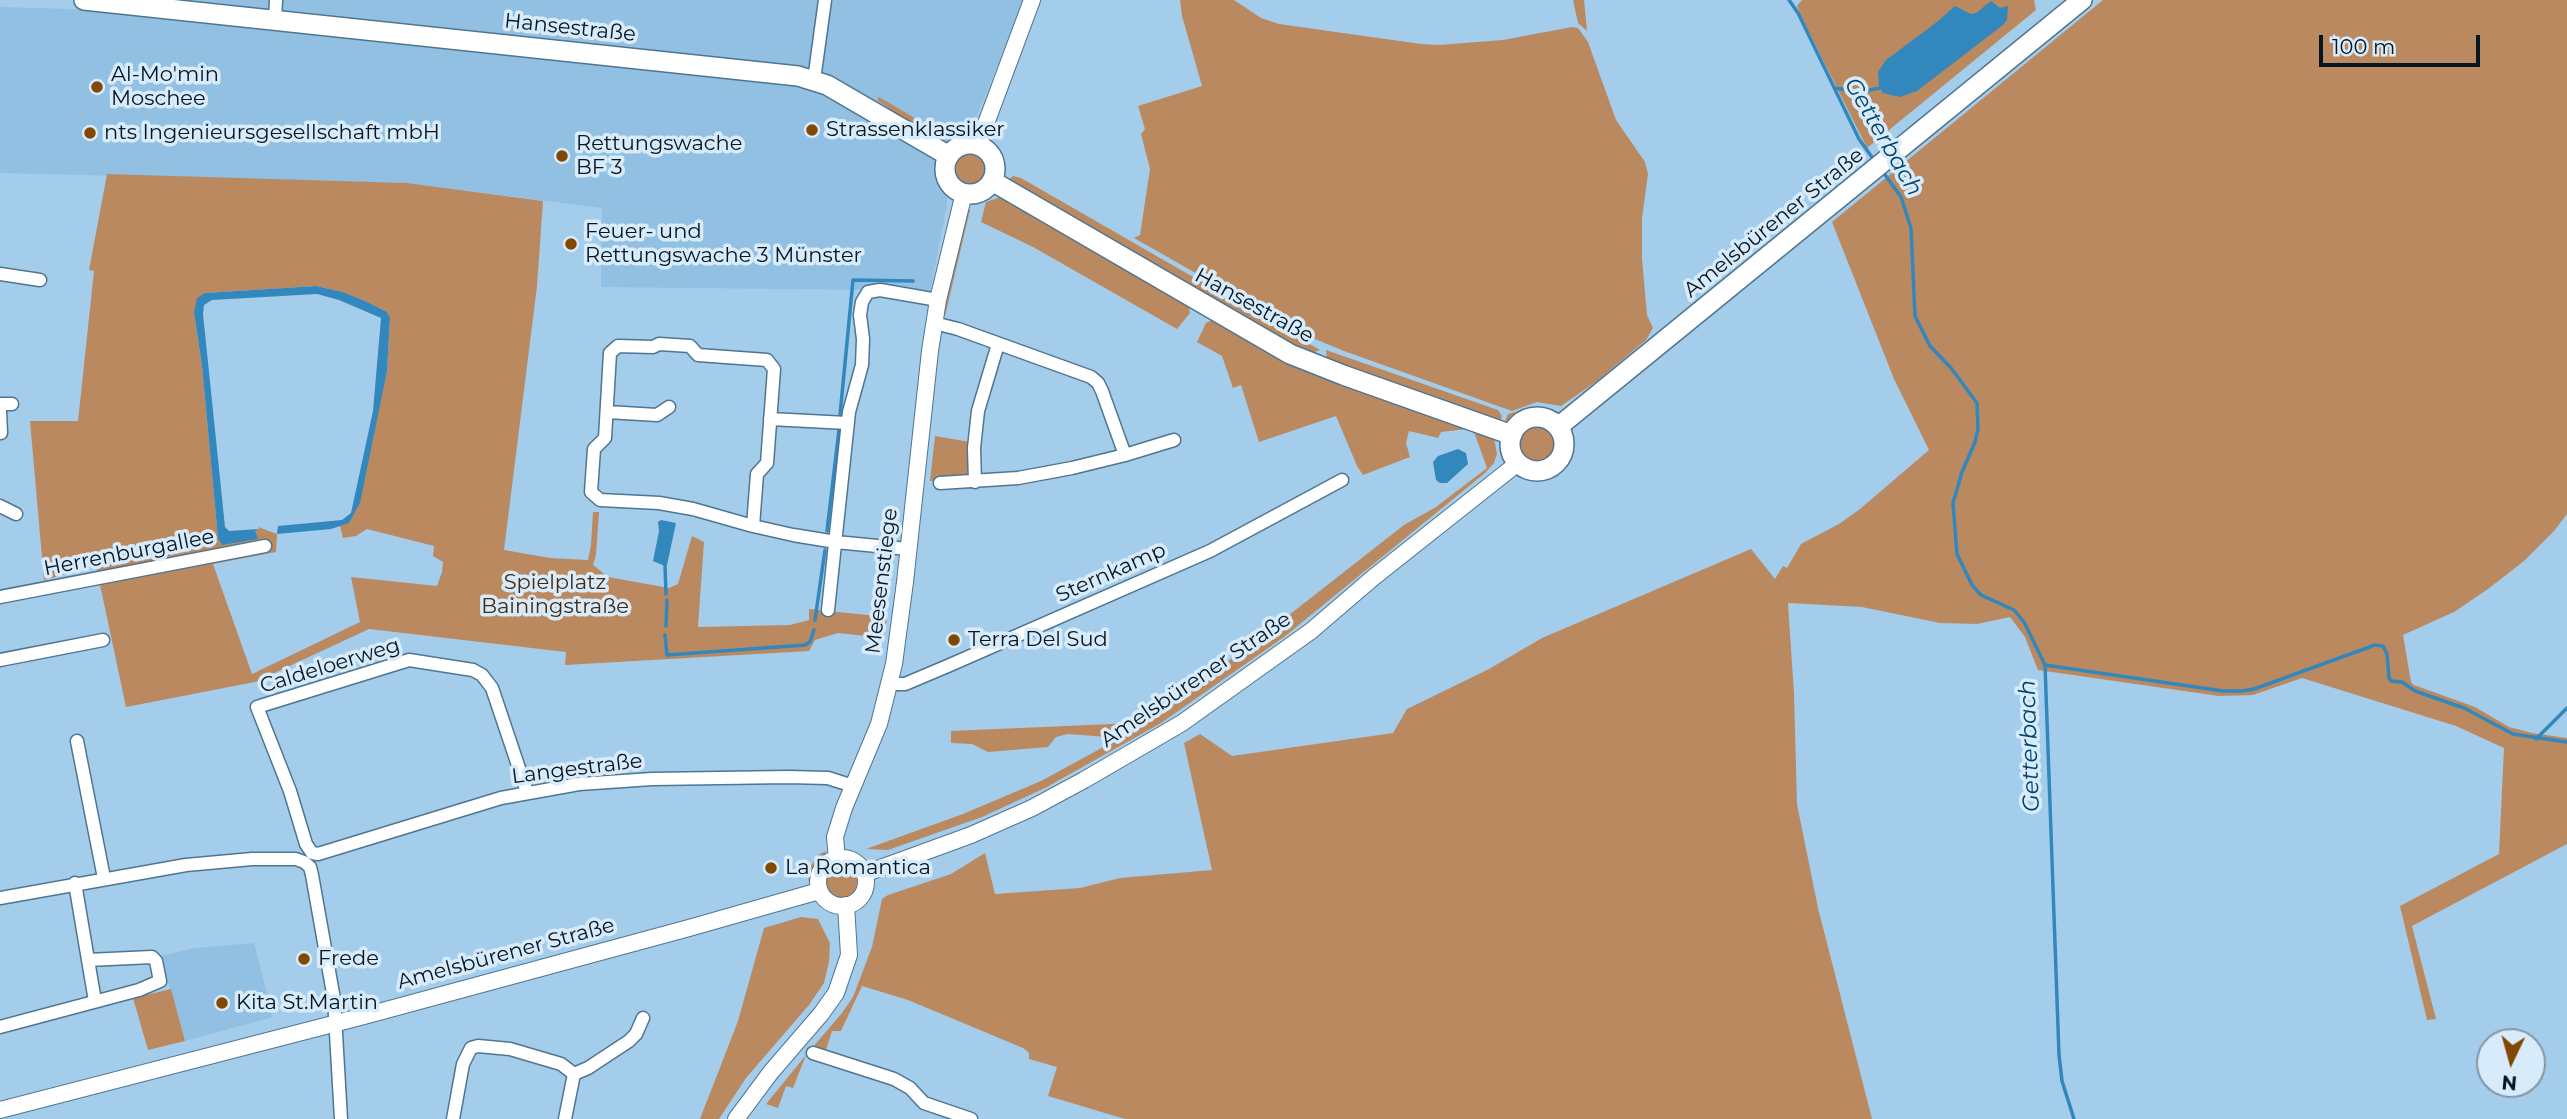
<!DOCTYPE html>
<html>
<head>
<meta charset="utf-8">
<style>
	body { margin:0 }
	#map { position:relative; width:2567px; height:1119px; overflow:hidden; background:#a4cdeb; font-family:Montserrat,sans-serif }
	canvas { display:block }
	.north { position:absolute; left:2476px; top:1028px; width:70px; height:70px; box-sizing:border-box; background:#d7ebfb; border:2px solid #8496a4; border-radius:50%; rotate:185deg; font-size:19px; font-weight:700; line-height:28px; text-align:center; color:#071721 }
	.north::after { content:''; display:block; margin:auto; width:24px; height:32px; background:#824700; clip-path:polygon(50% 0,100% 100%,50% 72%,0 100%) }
	.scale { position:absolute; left:2319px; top:35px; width:161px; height:32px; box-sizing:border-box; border:4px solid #071721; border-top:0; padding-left:9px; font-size:21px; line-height:24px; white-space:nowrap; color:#071721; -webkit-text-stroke:5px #d7ebfb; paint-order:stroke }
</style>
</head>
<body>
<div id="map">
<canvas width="2567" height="1119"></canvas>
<div class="north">N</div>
<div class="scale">100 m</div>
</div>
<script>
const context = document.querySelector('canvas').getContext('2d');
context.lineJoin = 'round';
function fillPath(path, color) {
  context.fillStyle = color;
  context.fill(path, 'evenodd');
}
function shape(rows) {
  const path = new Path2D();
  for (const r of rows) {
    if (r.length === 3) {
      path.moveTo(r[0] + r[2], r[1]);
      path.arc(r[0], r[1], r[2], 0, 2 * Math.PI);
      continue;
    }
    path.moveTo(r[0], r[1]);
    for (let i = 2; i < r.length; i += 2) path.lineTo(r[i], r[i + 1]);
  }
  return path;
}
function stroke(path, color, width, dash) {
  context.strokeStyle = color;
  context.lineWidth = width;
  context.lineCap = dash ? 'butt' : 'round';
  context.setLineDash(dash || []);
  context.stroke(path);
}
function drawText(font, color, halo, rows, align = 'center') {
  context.font = font + ' Montserrat,sans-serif';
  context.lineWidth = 7;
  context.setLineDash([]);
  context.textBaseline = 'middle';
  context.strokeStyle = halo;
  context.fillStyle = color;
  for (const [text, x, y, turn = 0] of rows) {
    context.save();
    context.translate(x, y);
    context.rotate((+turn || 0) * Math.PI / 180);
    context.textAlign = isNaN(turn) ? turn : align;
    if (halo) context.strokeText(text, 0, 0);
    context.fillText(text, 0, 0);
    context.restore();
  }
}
fillPath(shape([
	[127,0,1024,0,972,128,947,144,937,158,936,172,941,187,947,195,947,204,929,298,880,290,601,287,602,208,407,183,0,173,0,7,72,9,125,15],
	[254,943,273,1017,185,1041,161,956,195,948]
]), '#91c0e2');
fillPath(shape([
	[1180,0,1234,0,1261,18,1279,24,1421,44,1438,45,1503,40,1572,27,1578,28,1588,42,1616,120,1645,162,1648,174,1642,218,1642,259,1647,315,1653,328,1646,340,1597,381,1561,406,1537,402,1512,411,1344,351,1303,334,1134,238,1140,235,1150,169,1141,134,1145,129,1138,106,1202,86,1182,16],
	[1573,0,1584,0,1587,31,1578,23],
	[1802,0,2034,0,2036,10,1867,148,1800,14,1797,6],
	[2103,0,2567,0,2567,514,2554,531,2524,561,2488,589,2454,612,2403,635,2411,682,2414,685,2475,707,2509,727,2532,733,2567,738,2567,844,2412,926,2436,1019,2427,1020,2400,906,2499,854,2504,748,2456,726,2302,678,2253,695,2219,696,2038,670,2025,637,2010,617,1977,624,1940,623,1862,607,1788,603,1794,694,1797,804,1818,908,1872,1119,1125,1119,1048,1096,1057,1067,1029,1059,1029,1053,1023,1048,908,1000,862,986,841,1031,832,1031,826,1050,833,1055,812,1048,842,1013,853,997,872,947,882,899,888,895,951,874,985,853,995,894,1080,888,1120,878,1212,870,1184,743,1200,734,1232,756,1393,733,1407,709,1489,669,1542,638,1744,552,1751,549,1775,579,1783,566,1787,568,1801,544,1839,524,1860,509,1929,450,1894,379,1832,222],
	[879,97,945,136,942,141,923,132,877,100],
	[970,169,16],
	[107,174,407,183,543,201,537,286,504,550,550,558,588,560,591,545,593,512,599,512,596,555,593,565,608,577,669,588,678,584,692,536,704,542,698,627,790,625,809,620,809,609,887,617,884,638,838,633,815,640,809,651,565,665,566,652,369,629,255,682,126,707,96,566,44,580,30,421,78,421,94,271,89,270],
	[316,286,343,292,365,301,387,312,390,319,387,371,349,522,340,526,343,538,356,536,367,529,434,546,433,556,443,562,442,572,437,586,351,577,360,622,252,674,213,564,276,552,277,534,258,527,259,529,255,531,218,538,202,366,194,312,205,293],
	[1013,176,1021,178,1320,350,1309,354,1008,180],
	[1001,197,1188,302,1190,313,1177,329,1033,247,981,222,986,202],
	[968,209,970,210,945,316,943,314],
	[1216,318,1494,437,1497,454,1494,463,1485,473,1284,637,1161,723,1045,788,982,817,888,850,866,849,963,814,1041,781,1120,738,1068,734,1056,737,1048,747,988,752,972,744,951,743,951,731,1135,723,1185,692,1252,644,1404,525,1436,507,1487,468,1474,432,1467,429,1441,432,1438,438,1409,431,1406,443,1410,457,1363,475,1357,466,1336,416,1259,442,1241,385,1233,388,1222,356,1197,342,1206,323],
	[1326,350,1498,410,1502,416,1500,421,1327,361],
	[1530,408,1542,408,1560,412,1534,412,1505,421,1508,414],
	[1538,444,20],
	[935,436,970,442,967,476,961,480,930,481],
	[826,851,823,861,808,882,811,866,818,855],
	[841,882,16],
	[801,917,818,919,830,943,829,962,824,983,809,1005,746,1078,719,1119,700,1119,738,1021,764,928],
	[171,989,185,1041,148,1050,133,998],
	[806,1055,793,1088,786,1086,778,1108,766,1104]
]), '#bb8960');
fillPath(shape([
	[1991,1,2000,8,2008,6,2007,20,2003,25,1917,91,1900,97,1883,93,1879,86,1878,72,1886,60,1937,22,1955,6,1971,14,1976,13],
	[316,286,343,292,365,301,387,312,390,318,387,371,360,503,349,523,331,529,277,534,278,526,342,520,351,513,373,411,381,318,339,300,317,294,212,300,204,305,203,314,225,527,229,531,259,529,255,531,258,539,222,545,218,538,202,366,194,312,197,298,205,293],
	[1458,449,1466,453,1468,464,1447,483,1440,483,1436,480,1433,462,1438,456],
	[661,520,676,523,667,565,665,566,653,561,659,531,658,522]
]), '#3287bd');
stroke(shape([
	[1789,0,1798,13,1859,139,1874,160],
	[1835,88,1859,92,1880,88],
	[1883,172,1901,197,1911,228,1915,316,1930,346,1951,368,1977,403,1978,429,1975,442,1962,472,1953,503,1957,554,1972,585,1981,595,2014,610,2024,622,2045,665,2059,1055,2062,1081,2074,1119],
	[840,415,853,280,913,281],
	[827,531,839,430],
	[665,566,666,594],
	[815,620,825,550],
	[666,626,667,600],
	[665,635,667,655,805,645,810,642,814,630],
	[2045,665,2223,691,2242,691,2254,689,2375,645,2383,646,2387,654,2389,678,2391,681,2402,682,2415,691,2464,708,2513,734,2567,742],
	[2536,739,2567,708]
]), '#3287bd', 3.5);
const minor = shape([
	[275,20,276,0],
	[814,80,825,0],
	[0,274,40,280],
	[934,323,958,329,1091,377,1098,383,1102,391,1125,455,1174,440],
	[0,404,12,404],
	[0,411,1,433],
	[607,412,657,415,669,407],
	[770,419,847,423],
	[975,482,974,448,978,411,998,344],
	[940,483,1018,478,1072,468,1125,455],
	[0,506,16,514],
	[753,526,757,474,767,463,774,369,767,360,698,355,690,346,659,344,653,347,618,346,610,353,605,438,594,449,591,492,600,500,659,503,693,509,753,526,793,535,836,542,908,549],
	[0,597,265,546],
	[828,610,849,412,862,365,863,339,860,315,862,302,868,292,880,290,938,300],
	[0,660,103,640],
	[890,684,905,684,950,665,1210,551,1342,480],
	[77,741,104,878],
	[527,792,492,688,482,675,473,670,409,660,257,707,290,791,306,844,312,853,318,854,501,798,579,784,652,779,788,777,828,778,853,786],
	[0,898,186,865,252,859,296,859,304,862,310,867,312,875,334,999,341,1119],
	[88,960,95,1001],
	[0,1027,139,990,160,981,156,961,152,957,88,960,75,883],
	[813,1053,894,1079,910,1088,924,1103,971,1119],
	[453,1119,463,1064,471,1048,478,1046,510,1049,561,1064,574,1074],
	[565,1119,574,1074,588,1068,629,1041,636,1034,643,1018]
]);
const tertiary = shape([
	[978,145,1032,0],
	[842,882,24],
	[837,859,835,837,844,808,879,724,894,664,905,582,930,351,938,300,964,193],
	[864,874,971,835,1032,808,1084,780,1182,723,1311,631,1374,577,1518,463],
	[0,1110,364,1016,689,928,819,891],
	[736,1119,771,1072,821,1014,836,993,849,955,846,905]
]);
const secondary = shape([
	[84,0,798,76,827,85,949,156],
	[970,169,25],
	[992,181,1290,354,1343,375,1512,435],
	[1537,444,27],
	[1558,427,2082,0]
]);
stroke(minor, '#4f7590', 15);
stroke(tertiary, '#4f7590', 18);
stroke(secondary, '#4f7590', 22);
stroke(minor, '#fff', 12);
stroke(tertiary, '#fff', 16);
stroke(secondary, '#fff', 19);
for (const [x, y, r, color] of [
	[97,87,7,"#824700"],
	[812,130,7,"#824700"],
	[90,133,7,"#824700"],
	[562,156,7,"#824700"],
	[571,244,7,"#824700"],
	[954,640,7,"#824700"],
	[771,868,7,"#824700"],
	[304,959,7,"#824700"],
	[222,1003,7,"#824700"]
]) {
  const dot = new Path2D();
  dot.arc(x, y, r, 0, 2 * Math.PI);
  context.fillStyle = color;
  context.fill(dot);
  stroke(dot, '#d7ebfb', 2.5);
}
drawText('21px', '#071721', '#d7ebfb', [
	["Hansestraße",570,28,6],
	["Amelsbürener Straße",1774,223,-39],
	["Hansestraße",1254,306,29],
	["Herrenburgallee",129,553,-11],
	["Sternkamp",1111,573,-24],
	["Meesenstiege",882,581,-83],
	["Caldeloerweg",330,666,-17],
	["Amelsbürener Straße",1196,680,-34],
	["Langestraße",577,769,-7],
	["Amelsbürener Straße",506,954,-15]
]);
drawText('21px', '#071721', '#d7ebfb', [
	["Al-Mo'min",111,75],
	["Moschee",111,99],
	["Strassenklassiker",826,130],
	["nts Ingenieursgesellschaft mbH",104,133],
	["Rettungswache",576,144],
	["BF 3",576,168],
	["Feuer- und",585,232],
	["Rettungswache 3 Münster",585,256],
	["Terra Del Sud",968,640],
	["La Romantica",785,868],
	["Frede",318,959],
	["Kita St.Martin",236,1003]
], 'left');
drawText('21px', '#46290e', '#d7ebfb', [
	["Spielplatz",555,583],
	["Bainingstraße",555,607]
]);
drawText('italic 23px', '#004569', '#d7ebfb', [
	["Getterbach",1883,137,60],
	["Getterbach",2030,746,-92]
]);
</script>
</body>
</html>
